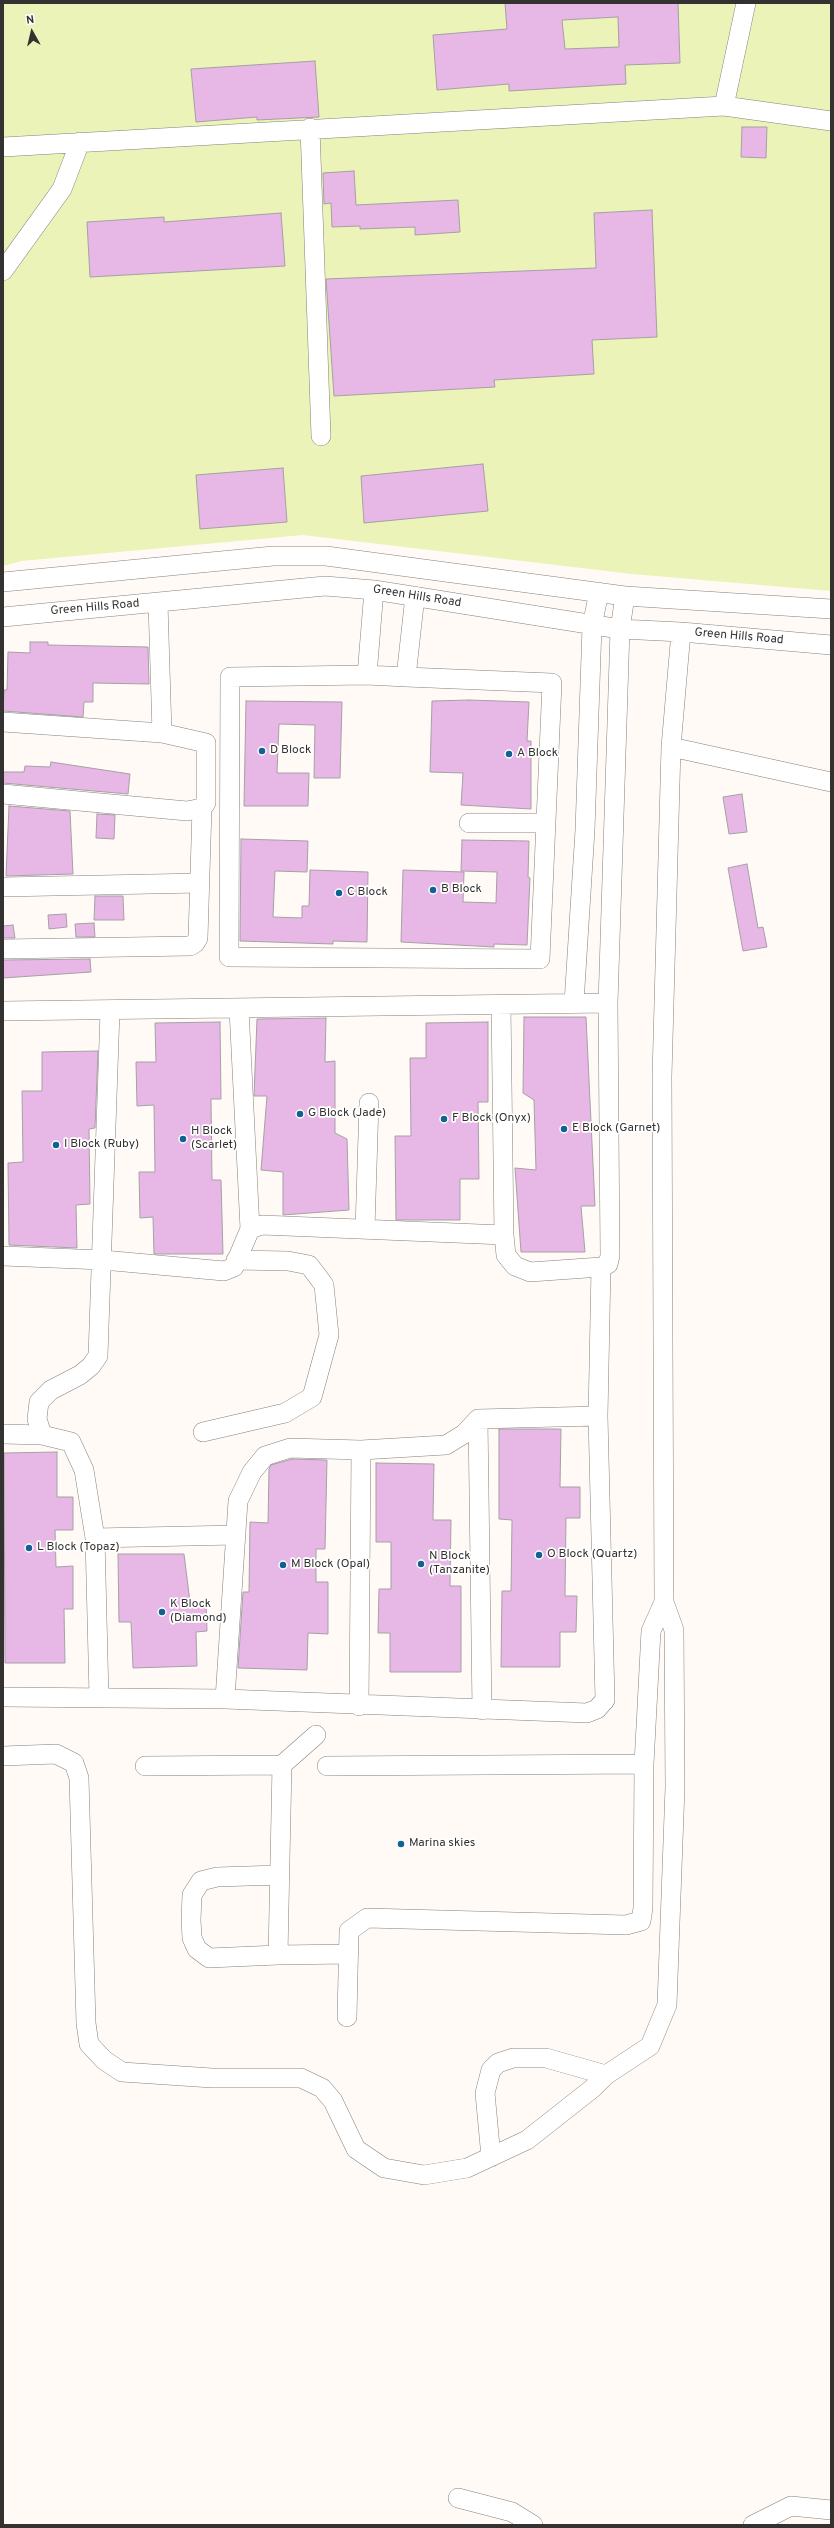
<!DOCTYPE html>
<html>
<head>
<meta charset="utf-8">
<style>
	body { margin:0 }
	#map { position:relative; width:834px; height:2528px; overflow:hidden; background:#fffaf6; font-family:Overpass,sans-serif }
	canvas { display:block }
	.frame { position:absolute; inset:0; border:4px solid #343230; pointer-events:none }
	.north { position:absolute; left:12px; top:12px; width:40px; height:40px; -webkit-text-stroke:3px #fff; paint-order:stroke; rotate:352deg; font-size:11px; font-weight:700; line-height:16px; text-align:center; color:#343230 }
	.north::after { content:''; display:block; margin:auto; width:14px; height:18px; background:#343230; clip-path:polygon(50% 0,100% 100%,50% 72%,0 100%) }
</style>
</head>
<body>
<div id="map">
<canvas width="834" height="2528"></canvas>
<div class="frame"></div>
<div class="north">N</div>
</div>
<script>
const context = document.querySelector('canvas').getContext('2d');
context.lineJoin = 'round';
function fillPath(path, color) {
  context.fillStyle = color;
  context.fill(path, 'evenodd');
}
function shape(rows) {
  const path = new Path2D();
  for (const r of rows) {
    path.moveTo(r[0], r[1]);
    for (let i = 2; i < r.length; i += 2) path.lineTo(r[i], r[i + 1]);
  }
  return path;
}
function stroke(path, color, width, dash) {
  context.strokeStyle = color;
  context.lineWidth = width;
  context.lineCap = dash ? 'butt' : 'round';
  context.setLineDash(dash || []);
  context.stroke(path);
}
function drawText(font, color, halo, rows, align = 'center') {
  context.font = font + ' Overpass,sans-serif';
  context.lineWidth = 3.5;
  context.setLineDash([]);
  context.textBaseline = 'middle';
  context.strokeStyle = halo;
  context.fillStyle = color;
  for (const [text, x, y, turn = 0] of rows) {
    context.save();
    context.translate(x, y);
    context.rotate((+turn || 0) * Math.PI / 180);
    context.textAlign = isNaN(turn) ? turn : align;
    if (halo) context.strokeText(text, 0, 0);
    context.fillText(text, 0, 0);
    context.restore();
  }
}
fillPath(shape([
	[3,3,831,3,831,591,632,574,303,535,21,561,3,566]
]), '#ebf3b9');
const building = shape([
	[505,3,678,3,680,63,625,65,626,84,509,91,509,84,437,90,433,35,507,29,505,3],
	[618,17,619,47,565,49,562,20,618,17],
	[315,61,319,117,257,120,257,117,196,122,191,69,315,61],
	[742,127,767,127,766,158,741,157,742,127],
	[354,171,356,205,458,200,460,232,415,235,415,227,360,229,360,226,332,227,331,203,324,204,323,173,354,171],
	[652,210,657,337,592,340,594,374,494,380,495,387,334,396,326,279,596,268,594,213,652,210],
	[281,213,285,266,90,277,87,222,164,217,164,222,281,213],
	[483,464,488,511,364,523,361,476,483,464],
	[283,468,287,522,200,529,196,475,283,468],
	[30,642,48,642,48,645,148,647,149,684,93,683,93,702,84,702,83,717,3,711,4,690,7,690,8,652,30,653,30,642],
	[469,700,529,702,527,741,531,741,531,809,461,805,463,773,430,772,432,701,469,700],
	[246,701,342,702,340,778,314,778,315,725,279,724,277,773,309,773,308,806,244,806,246,701],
	[51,762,130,774,128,794,3,783,3,772,24,772,25,766,50,767,51,762],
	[742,794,747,832,729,834,723,797,742,794],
	[9,806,70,811,73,874,6,876,9,806],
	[97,814,115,815,114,839,96,838,97,814],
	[241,839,308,841,307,872,275,871,273,917,302,918,302,906,309,906,310,870,368,872,367,942,333,941,333,944,240,941,241,839],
	[462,840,529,841,528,877,530,878,527,945,494,944,494,947,401,942,403,870,464,872,463,902,496,903,497,872,461,871,462,840],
	[747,864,758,928,763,927,767,947,743,951,728,868,747,864],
	[95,896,123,896,124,920,94,920,95,896],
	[66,914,67,927,49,929,48,915,66,914],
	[94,923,95,937,76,937,75,924,94,923],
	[13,925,15,938,3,938,3,926,13,925],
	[90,959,91,972,3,978,3,960,90,959],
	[524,1017,586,1017,595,1206,581,1206,585,1252,521,1252,515,1168,536,1170,534,1100,523,1093,524,1017],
	[326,1018,325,1062,335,1061,335,1133,347,1139,349,1210,283,1215,283,1172,261,1170,267,1096,254,1096,257,1019,326,1018],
	[220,1022,221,1099,211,1099,212,1180,221,1180,223,1254,154,1254,153,1217,140,1218,139,1172,155,1172,154,1105,137,1106,136,1062,156,1062,155,1023,220,1022],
	[488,1022,488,1102,478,1102,479,1179,460,1179,460,1220,396,1220,395,1136,411,1136,410,1058,426,1058,426,1023,488,1022],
	[98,1051,95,1128,89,1129,90,1204,76,1205,77,1248,9,1245,8,1163,23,1162,22,1091,42,1091,42,1052,98,1051],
	[499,1429,561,1429,560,1487,580,1487,580,1518,566,1518,565,1596,577,1596,576,1632,560,1632,560,1667,501,1667,502,1591,511,1591,512,1520,499,1519,499,1429],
	[57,1452,57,1497,73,1497,73,1530,55,1530,56,1567,73,1566,73,1609,64,1609,65,1663,5,1663,4,1453,57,1452],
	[292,1459,327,1460,325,1549,316,1549,316,1582,328,1582,328,1634,308,1633,307,1670,238,1668,243,1592,249,1592,250,1522,268,1523,269,1469,271,1465,292,1459],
	[376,1463,434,1464,433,1520,451,1520,450,1586,461,1586,461,1672,390,1672,390,1633,378,1633,379,1589,391,1589,391,1542,376,1542,376,1463],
	[118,1554,184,1554,190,1602,206,1601,207,1631,196,1632,197,1666,133,1668,131,1622,119,1622,118,1554]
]);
fillPath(building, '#e7b7e5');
stroke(building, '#a6a0a5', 1);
const minor = shape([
	[724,106,831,121],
	[310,128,321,436],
	[3,147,724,106,746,3],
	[3,271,62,189,80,142],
	[3,582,273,556,326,556,625,596,831,609],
	[374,590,367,675,230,677,229,957,540,959,552,683,406,677,415,596],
	[3,617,325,586,374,590,620,629,681,632,831,645],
	[367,675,406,677],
	[3,722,162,733,158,603],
	[671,747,831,782],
	[3,794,187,811,202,808,206,803,206,743,162,733],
	[469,823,545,823],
	[3,887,200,883],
	[3,949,190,946,195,943,198,938,202,808],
	[574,1003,585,830,592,626,599,592],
	[608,1003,620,629,625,596],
	[501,1005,504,1235],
	[239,1009,250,1229],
	[3,1011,608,1003,610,1256,608,1264,601,1267,530,1272,515,1266,506,1255,504,1235,262,1225,250,1229,234,1267,224,1271,103,1260,3,1256],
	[365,1229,369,1103],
	[478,1419,482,1710],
	[203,1432,285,1413,312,1397,329,1335,324,1285,309,1265,288,1261,236,1260],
	[3,1434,42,1435],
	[95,1538,236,1535],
	[3,1697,225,1699,587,1713,597,1709,605,1700,598,1416,601,1267],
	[99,1697,95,1538,84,1470,71,1442,42,1435,37,1419,39,1402,51,1390,80,1375,91,1366,98,1356,110,1011],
	[225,1699,238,1501,252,1472,265,1456,290,1448,361,1450,446,1445,464,1434,478,1419,598,1416],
	[359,1706,361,1450],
	[3,1756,56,1754,74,1763,79,1778,86,2023,89,2044,104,2060,122,2072,212,2078,301,2078,322,2088,333,2101,356,2149,384,2168,424,2175,467,2168,527,2140,593,2088,606,2075,650,2046,667,2005,675,1787,674,1630,664,1602,662,1076,671,747,681,632],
	[282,1765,278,1955,349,1954],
	[145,1766,282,1765,316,1735],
	[327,1766,644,1764,651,1631,664,1602],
	[278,1955,209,1958,197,1949,192,1938,191,1920,192,1895,201,1881,217,1877,279,1875],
	[347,2017,349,1931,367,1918,626,1925,641,1921,643,1908,644,1764],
	[491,2157,485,2093,491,2070,498,2063,513,2058,546,2058,606,2075],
	[458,2498,512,2512,533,2525],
	[753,2525,791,2506,831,2510]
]);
stroke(minor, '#86807c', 20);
stroke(minor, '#fff', 19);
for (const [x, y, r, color] of [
	[262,751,4,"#116193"],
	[509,754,4,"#116193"],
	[433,890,4,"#116193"],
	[339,893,4,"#116193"],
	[300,1114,4,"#116193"],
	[444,1119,4,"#116193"],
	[564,1129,4,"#116193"],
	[183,1139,4,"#116193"],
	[56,1145,4,"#116193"],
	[29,1548,4,"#116193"],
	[539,1555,4,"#116193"],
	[421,1564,4,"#116193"],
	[283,1565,4,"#116193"],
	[162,1612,4,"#116193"],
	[401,1844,4,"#116193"]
]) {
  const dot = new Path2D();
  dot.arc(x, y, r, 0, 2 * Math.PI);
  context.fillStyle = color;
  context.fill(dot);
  stroke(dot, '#fff', 1.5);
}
drawText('12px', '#343230', '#fff', [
	["Green Hills Road",417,597,9],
	["Green Hills Road",95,608,-5],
	["Green Hills Road",739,637,5]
]);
drawText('12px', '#343230', '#fff', [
	["D Block",270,751],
	["A Block",517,754],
	["B Block",441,890],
	["C Block",347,893],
	["G Block (Jade)",308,1114],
	["F Block (Onyx)",452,1119],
	["E Block (Garnet)",572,1129],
	["H Block",191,1132],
	["(Scarlet)",191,1146],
	["I Block (Ruby)",64,1145],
	["L Block (Topaz)",37,1548],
	["O Block (Quartz)",547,1555],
	["N Block",429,1557],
	["(Tanzanite)",429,1571],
	["M Block (Opal)",291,1565],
	["K Block",170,1605],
	["(Diamond)",170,1619],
	["Marina skies",409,1844]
], 'left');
</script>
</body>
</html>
